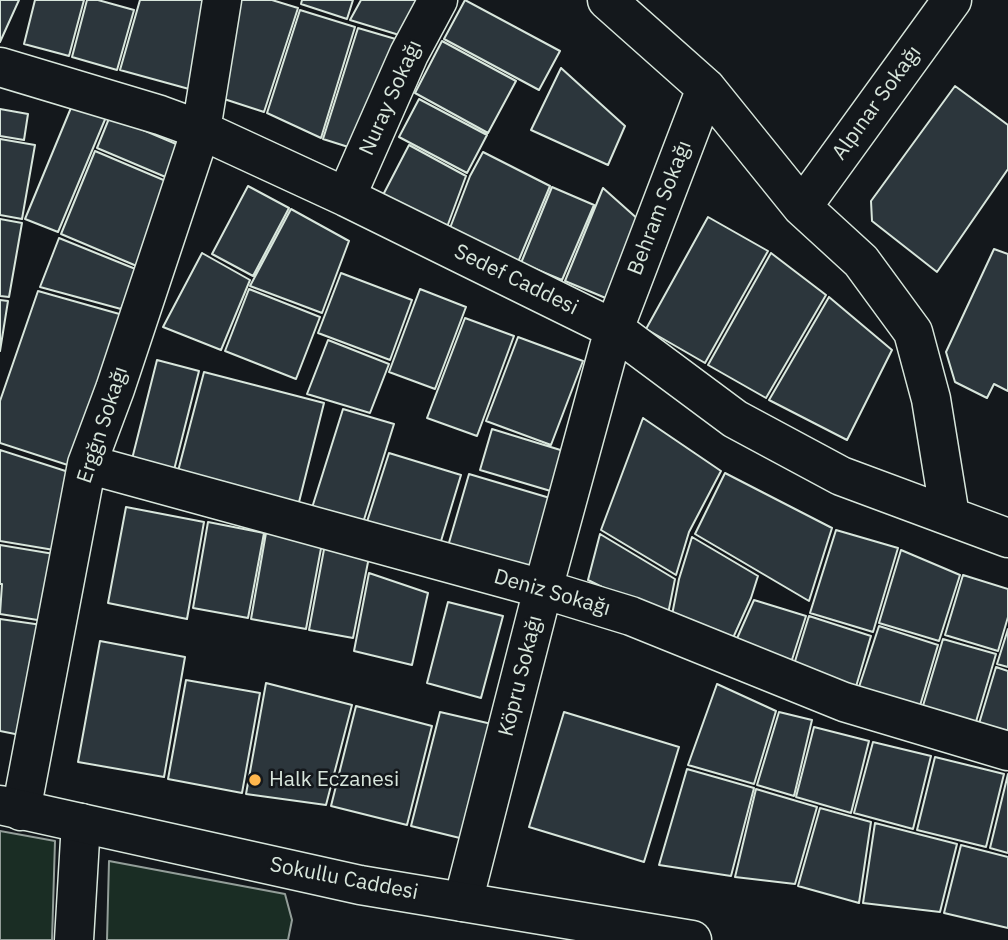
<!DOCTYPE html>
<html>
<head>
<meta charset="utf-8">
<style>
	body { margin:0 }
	canvas { display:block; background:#14181c }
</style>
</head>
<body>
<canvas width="1008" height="940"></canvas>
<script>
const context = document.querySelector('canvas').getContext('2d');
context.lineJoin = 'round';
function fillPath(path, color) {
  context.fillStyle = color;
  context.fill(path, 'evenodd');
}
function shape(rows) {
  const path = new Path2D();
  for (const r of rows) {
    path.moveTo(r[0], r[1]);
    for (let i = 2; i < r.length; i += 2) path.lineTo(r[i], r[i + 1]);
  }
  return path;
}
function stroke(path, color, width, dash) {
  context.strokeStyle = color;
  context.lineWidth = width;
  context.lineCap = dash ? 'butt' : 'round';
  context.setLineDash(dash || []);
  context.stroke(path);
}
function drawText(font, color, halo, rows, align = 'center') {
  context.font = font + ' "IBM Plex Sans",sans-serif';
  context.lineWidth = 5;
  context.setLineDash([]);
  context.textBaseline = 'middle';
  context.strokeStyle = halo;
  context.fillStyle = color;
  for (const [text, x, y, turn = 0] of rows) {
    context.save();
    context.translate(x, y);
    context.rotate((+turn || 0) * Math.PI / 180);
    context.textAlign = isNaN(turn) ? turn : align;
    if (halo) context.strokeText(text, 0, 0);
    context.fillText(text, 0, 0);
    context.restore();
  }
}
const green = shape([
	[0,831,55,841,52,940,0,940,0,831],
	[109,861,285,894,292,920,288,940,107,940,109,861]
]);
fillPath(green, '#1a2d24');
stroke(green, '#939e99', 2);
const building = shape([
	[0,0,19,0,0,42,0,0],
	[35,0,84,0,69,56,24,44,35,0],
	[87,0,98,0,134,10,117,70,72,57,87,0],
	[140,0,215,0,189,89,120,70,140,0],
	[240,0,272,0,298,8,264,112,221,98,240,0],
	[302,0,353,0,347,19,301,4,302,0],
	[361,0,425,0,409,38,350,20,361,0],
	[465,0,560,51,539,90,444,39,465,0],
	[300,10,355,27,321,138,267,113,300,10],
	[358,28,399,40,361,151,323,139,358,28],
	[442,41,516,81,488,133,415,93,442,41],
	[561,68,625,126,608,165,531,130,561,68],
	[955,86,1008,125,1008,169,937,272,872,221,871,201,955,86],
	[419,99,487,135,467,173,399,137,419,99],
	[73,103,106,117,58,232,25,219,73,103],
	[0,109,28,114,24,140,0,136,0,109],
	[110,116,188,149,175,181,97,148,110,116],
	[0,139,35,145,22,219,0,215,0,139],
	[409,145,466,176,447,227,383,195,409,145],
	[95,151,173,184,139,267,61,234,95,151],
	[483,152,550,186,518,262,450,228,470,176,483,152],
	[248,186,289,208,253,276,212,254,248,186],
	[552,187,594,205,562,280,521,263,552,187],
	[603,188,640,221,608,299,565,281,603,188],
	[291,209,349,241,322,313,250,286,291,209],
	[708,217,768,251,705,363,646,329,708,217],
	[0,219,22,223,9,297,0,296,0,219],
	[59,238,138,270,121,309,40,287,59,238],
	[994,249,1008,254,1008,391,994,384,987,398,955,382,946,352,994,249],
	[202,253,250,280,221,350,163,327,202,253],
	[771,253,826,295,766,398,708,365,771,253],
	[341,273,412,300,390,360,318,333,341,273],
	[249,289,320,317,296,379,225,351,249,289],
	[420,289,466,307,435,389,389,372,420,289],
	[38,291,130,317,80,469,0,443,0,401,38,291],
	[829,297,892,350,847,440,769,400,829,297],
	[0,300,8,301,0,351,0,300],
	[465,318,514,336,477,436,427,418,465,318],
	[518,337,583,361,551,445,486,421,518,337],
	[328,340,389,364,370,413,307,394,328,340],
	[157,360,199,371,173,474,131,463,157,360],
	[204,372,324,403,298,506,177,475,204,372],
	[343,409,394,424,362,526,311,511,343,409],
	[643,418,721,471,689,532,676,575,601,530,643,418],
	[492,429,567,452,554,492,480,470,492,429],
	[0,450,78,475,60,551,0,541,0,450],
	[389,453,461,475,438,551,365,528,389,453],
	[725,473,832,528,809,601,695,534,725,473],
	[469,474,560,501,538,573,448,546,469,474],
	[126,507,204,522,187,619,108,603,126,507],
	[208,522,264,533,248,618,193,608,208,522],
	[836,530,898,548,873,632,810,613,836,530],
	[266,533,322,543,306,629,251,619,266,533],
	[600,534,675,579,667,619,588,580,600,534],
	[692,537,758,576,751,598,728,649,671,620,679,579,692,537],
	[325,544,370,552,353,638,309,630,325,544],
	[0,545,60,555,50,622,0,614,2,584,0,584,0,545],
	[901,550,960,575,939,641,879,623,901,550],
	[369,573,428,593,412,665,354,651,369,573],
	[963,575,1008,589,1008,617,998,651,945,635,963,575],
	[754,600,806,616,789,669,731,652,754,600],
	[448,602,503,616,481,698,427,683,448,602],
	[809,616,871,636,855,690,792,671,809,616],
	[0,619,49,626,25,736,0,731,0,619],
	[879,626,938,645,919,709,858,690,879,626],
	[1008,629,1008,667,997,664,1008,629],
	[943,639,996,654,975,725,922,709,943,639],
	[100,641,185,657,164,777,78,762,100,641],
	[996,667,1008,671,1008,736,978,727,996,667],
	[186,680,260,693,242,793,168,779,186,680],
	[266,683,352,705,326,805,246,794,266,683],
	[717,684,776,711,754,784,688,765,717,684],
	[356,706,432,726,407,825,331,806,356,706],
	[440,712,496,725,468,840,411,826,440,712],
	[564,712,679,747,644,862,529,827,564,712],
	[779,712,812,720,794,796,757,785,779,712],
	[814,727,869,741,851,813,796,797,814,727],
	[873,742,931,756,913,829,854,813,873,742],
	[935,757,1004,774,986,847,917,830,935,757],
	[687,769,754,788,731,876,659,865,687,769],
	[1008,774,1008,853,990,848,1008,774],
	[756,789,817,807,795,884,735,877,756,789],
	[820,808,871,822,859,903,798,886,820,808],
	[875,823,957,844,940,912,863,903,875,823],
	[961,845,1008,857,1008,928,944,913,961,845]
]);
fillPath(building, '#2c363c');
stroke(building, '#d8e6dc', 2);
const minor = shape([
	[607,0,706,88,802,207,861,261,913,332,931,399,950,516],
	[0,67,160,115,201,130,346,197,614,329,735,419,841,476,1008,538],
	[346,197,409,54,438,0],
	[802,207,952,0],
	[87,464,543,589,631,616,844,702,1008,751],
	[21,811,87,464,115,389,201,130,222,0],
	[463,902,543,589,614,329,706,88],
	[74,940,81,823]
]);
const major = shape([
	[0,805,360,885,692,940]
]);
stroke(minor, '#d8e6dc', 41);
stroke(major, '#d8e6dc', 41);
stroke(minor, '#14181c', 38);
stroke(major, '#14181c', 38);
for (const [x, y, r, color] of [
	[255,780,7,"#ffb74d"]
]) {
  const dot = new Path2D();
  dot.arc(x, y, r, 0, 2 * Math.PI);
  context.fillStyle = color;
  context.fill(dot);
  stroke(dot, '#14181c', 2.5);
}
drawText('21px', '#d8e6dc', '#14181c', [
	["Nuray Sokağı",391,98,-66],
	["Alpınar Sokağı",877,103,-54],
	["Behram Sokağı",660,208,-69],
	["Sedef Caddesi",516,280,26],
	["Ergğn Sokağı",103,425,-72],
	["Deniz Sokağı",552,593,16],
	["Köpru Sokağı",521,676,-76],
	["Sokullu Caddesi",344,879,11]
]);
drawText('21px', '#d8e6dc', '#14181c', [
	["Halk Eczanesi",269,780]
], 'left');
</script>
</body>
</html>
